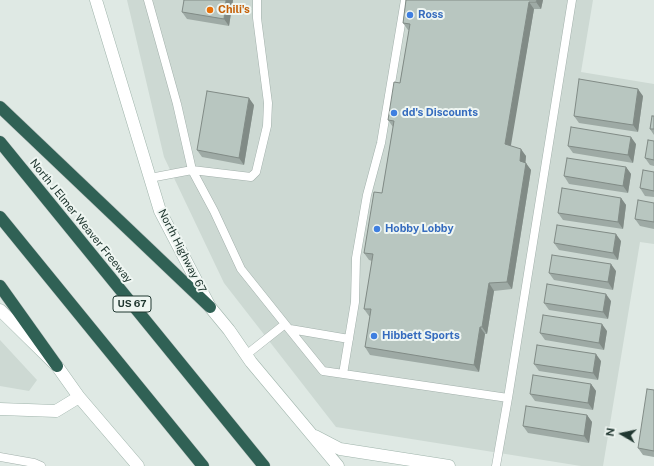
<!DOCTYPE html>
<html>
<head>
<meta charset="utf-8">
<style>
	body { margin:0 }
	#map { position:relative; width:654px; height:466px; overflow:hidden; background:#dfe9e4; font-family:"Public Sans",sans-serif }
	canvas { display:block }
	.north { position:absolute; left:602px; top:414px; width:40px; height:40px; -webkit-text-stroke:3px #eff6f2; paint-order:stroke; rotate:279deg; font-size:11px; font-weight:700; line-height:16px; text-align:center; color:#213831 }
	.north::after { content:''; display:block; margin:auto; width:14px; height:18px; background:#213831; clip-path:polygon(50% 0,100% 100%,50% 72%,0 100%) }
</style>
</head>
<body>
<div id="map">
<canvas width="654" height="466"></canvas>
<div class="north">N</div>
</div>
<script>
const context = document.querySelector('canvas').getContext('2d');
context.lineJoin = 'round';
function fillPath(path, color) {
  context.fillStyle = color;
  context.fill(path, 'evenodd');
}
function shape(rows) {
  const path = new Path2D();
  for (const r of rows) {
    path.moveTo(r[0], r[1]);
    for (let i = 2; i < r.length; i += 2) path.lineTo(r[i], r[i + 1]);
  }
  return path;
}
function stroke(path, color, width, dash) {
  context.strokeStyle = color;
  context.lineWidth = width;
  context.lineCap = dash ? 'butt' : 'round';
  context.setLineDash(dash || []);
  context.stroke(path);
}
function drawText(font, color, halo, rows, align = 'center') {
  context.font = font + ' "Public Sans",sans-serif';
  context.lineWidth = 4;
  context.setLineDash([]);
  context.textBaseline = 'middle';
  context.strokeStyle = halo;
  context.fillStyle = color;
  for (const [text, x, y, turn = 0] of rows) {
    context.save();
    context.translate(x, y);
    context.rotate((+turn || 0) * Math.PI / 180);
    context.textAlign = isNaN(turn) ? turn : align;
    if (halo) context.strokeText(text, 0, 0);
    context.fillText(text, 0, 0);
    context.restore();
  }
}
fillPath(shape([
	[127,0,593,0,581,72,654,84,654,244,640,242,603,466,581,466,336,427,224,283,164,157],
	[0,340,37,380,29,391,0,386]
]), '#cdd9d3');
const lane = shape([
	[148,0,177,104,192,170,251,177,256,172,267,126,268,103,257,18,257,0],
	[150,178,192,170,214,211,241,269,285,324],
	[290,329,349,339],
	[246,355,285,324,323,371,508,398,496,466],
	[343,374,355,302,356,258,367,195,381,143,405,0],
	[508,398,572,0],
	[0,457,34,463,41,466]
]);
const secondary = shape([
	[96,0,160,211,210,307,229,330,251,362,338,466],
	[0,310,57,366,79,397,138,466],
	[0,409,56,411,79,397],
	[315,436,340,449,449,466]
]);
const highway = shape([
	[0,107,210,307],
	[0,142,264,466],
	[0,217,203,466],
	[0,286,57,366]
]);
stroke(lane, '#a2b0ab', 9);
stroke(secondary, '#9fb4ab', 13);
stroke(highway, '#bcc3c1', 13);
stroke(lane, '#fff', 8);
stroke(secondary, '#fff', 12);
stroke(highway, '#306155', 12);
fillPath(shape([
	[233,0,229,26,187,19,182,12],
	[406,0,543,0,541,9,534,9,510,146,526,156,525,163,531,170,512,289,494,291,487,334,485,334,479,372,370,355,365,347,370,316,369,316,364,309,372,261,369,260,364,253,382,193,393,127,388,120,400,83,409,30,408,30,403,23],
	[643,96,638,132,579,123,574,116],
	[254,105,244,165,202,157,197,150],
	[654,116,654,135,650,129],
	[654,141,654,166,650,165,645,158],
	[636,144,633,163,573,153,568,146],
	[626,167,631,174,628,193,569,184,564,176],
	[654,172,654,197,645,196,640,188],
	[621,198,626,205,623,229,563,220,558,213],
	[654,203,654,229,640,226,635,219],
	[621,241,618,260,559,250,554,243],
	[616,271,613,290,554,280,549,273],
	[611,301,608,319,549,310,544,303],
	[607,331,604,350,545,340,540,333],
	[601,361,598,380,539,371,534,364],
	[591,384,596,391,593,410,535,401,530,394],
	[654,390,654,457,643,455,638,448],
	[587,415,592,422,589,443,528,433,523,426]
]), '#9eaaa5');
fillPath(shape([
	[226,0,233,0,229,26,224,19],
	[537,0,543,0,541,9,536,2],
	[529,2,534,9,510,151,505,144],
	[638,89,643,96,638,132,633,125],
	[249,98,254,105,244,165,239,158],
	[631,137,636,144,633,163,628,155],
	[521,149,526,156,525,168,520,161],
	[526,163,531,170,512,289,507,282],
	[626,167,631,174,628,193,623,186],
	[621,198,626,205,623,229,618,222],
	[616,234,621,241,618,260,613,253],
	[611,264,616,271,613,290,608,282],
	[489,283,494,291,487,334,482,327],
	[606,294,611,301,608,319,603,312],
	[602,324,607,331,604,350,599,343],
	[480,327,485,334,479,372,474,365],
	[596,354,601,361,598,380,593,373],
	[591,384,596,391,593,410,588,403],
	[587,415,592,422,589,443,584,436]
]), '#818b86');
const building = shape([
	[184,0,226,0,224,19,182,12,184,0],
	[406,0,537,0,536,2,529,2,505,144,521,149,520,161,526,163,507,282,489,283,482,327,480,327,474,365,365,347,371,309,364,309,373,254,364,253,374,192,382,193,394,121,388,120,394,82,400,83,410,24,403,23,406,0],
	[579,79,638,89,633,125,574,116,579,79],
	[207,91,249,98,239,158,197,150,207,91],
	[652,116,654,116,654,129,650,129,652,116],
	[571,127,631,137,628,155,568,146,571,127],
	[648,140,654,141,654,160,645,158,648,140],
	[567,158,626,167,623,186,564,176,567,158],
	[643,170,654,172,654,191,640,188,643,170],
	[562,188,621,198,618,222,558,213,562,188],
	[638,200,654,203,654,222,635,219,638,200],
	[557,225,616,234,613,253,554,243,557,225],
	[552,255,611,264,608,282,549,273,552,255],
	[547,284,606,294,603,312,544,303,547,284],
	[543,315,602,324,599,343,540,333,543,315],
	[537,345,596,354,593,373,534,364,537,345],
	[533,375,591,384,588,403,530,394,533,375],
	[647,389,654,390,654,451,638,448,647,389],
	[526,406,587,415,584,436,523,426,526,406]
]);
fillPath(building, '#b8c6c0');
stroke(building, '#818b86', 1);
for (const [x, y, r, color] of [
	[210,10,4,"#e8710a"],
	[410,15,4,"#3f7fe0"],
	[394,113,4,"#3f7fe0"],
	[377,229,4,"#3f7fe0"],
	[374,336,4,"#3f7fe0"]
]) {
  const dot = new Path2D();
  dot.arc(x, y, r, 0, 2 * Math.PI);
  context.fillStyle = color;
  context.fill(dot);
  stroke(dot, '#eff6f2', 1.5);
}
for (const [x, y, w] of [
	[132,304,38]
]) {
  const box = new Path2D();
  box.roundRect(x - w / 2, y - 8, w, 16, 3);
  context.fillStyle = '#eff6f2';
  context.fill(box);
  stroke(box, '#213831', 1);
}
drawText('bold 10px', '#213831', null, [
	["US 67",132,304]
]);
drawText('bold 11px', '#c56008', '#eff6f2', [
	["Chili's",218,10]
], 'left');
drawText('bold 11px', '#366cbe', '#eff6f2', [
	["Ross",418,15],
	["dd's Discounts",402,113],
	["Hobby Lobby",385,229],
	["Hibbett Sports",382,336]
], 'left');
drawText('11px', '#213831', '#eff6f2', [
	["North J Elmer Weaver Freeway",81,221,51],
	["North Highway 67",182,251,63]
]);
</script>
</body>
</html>
